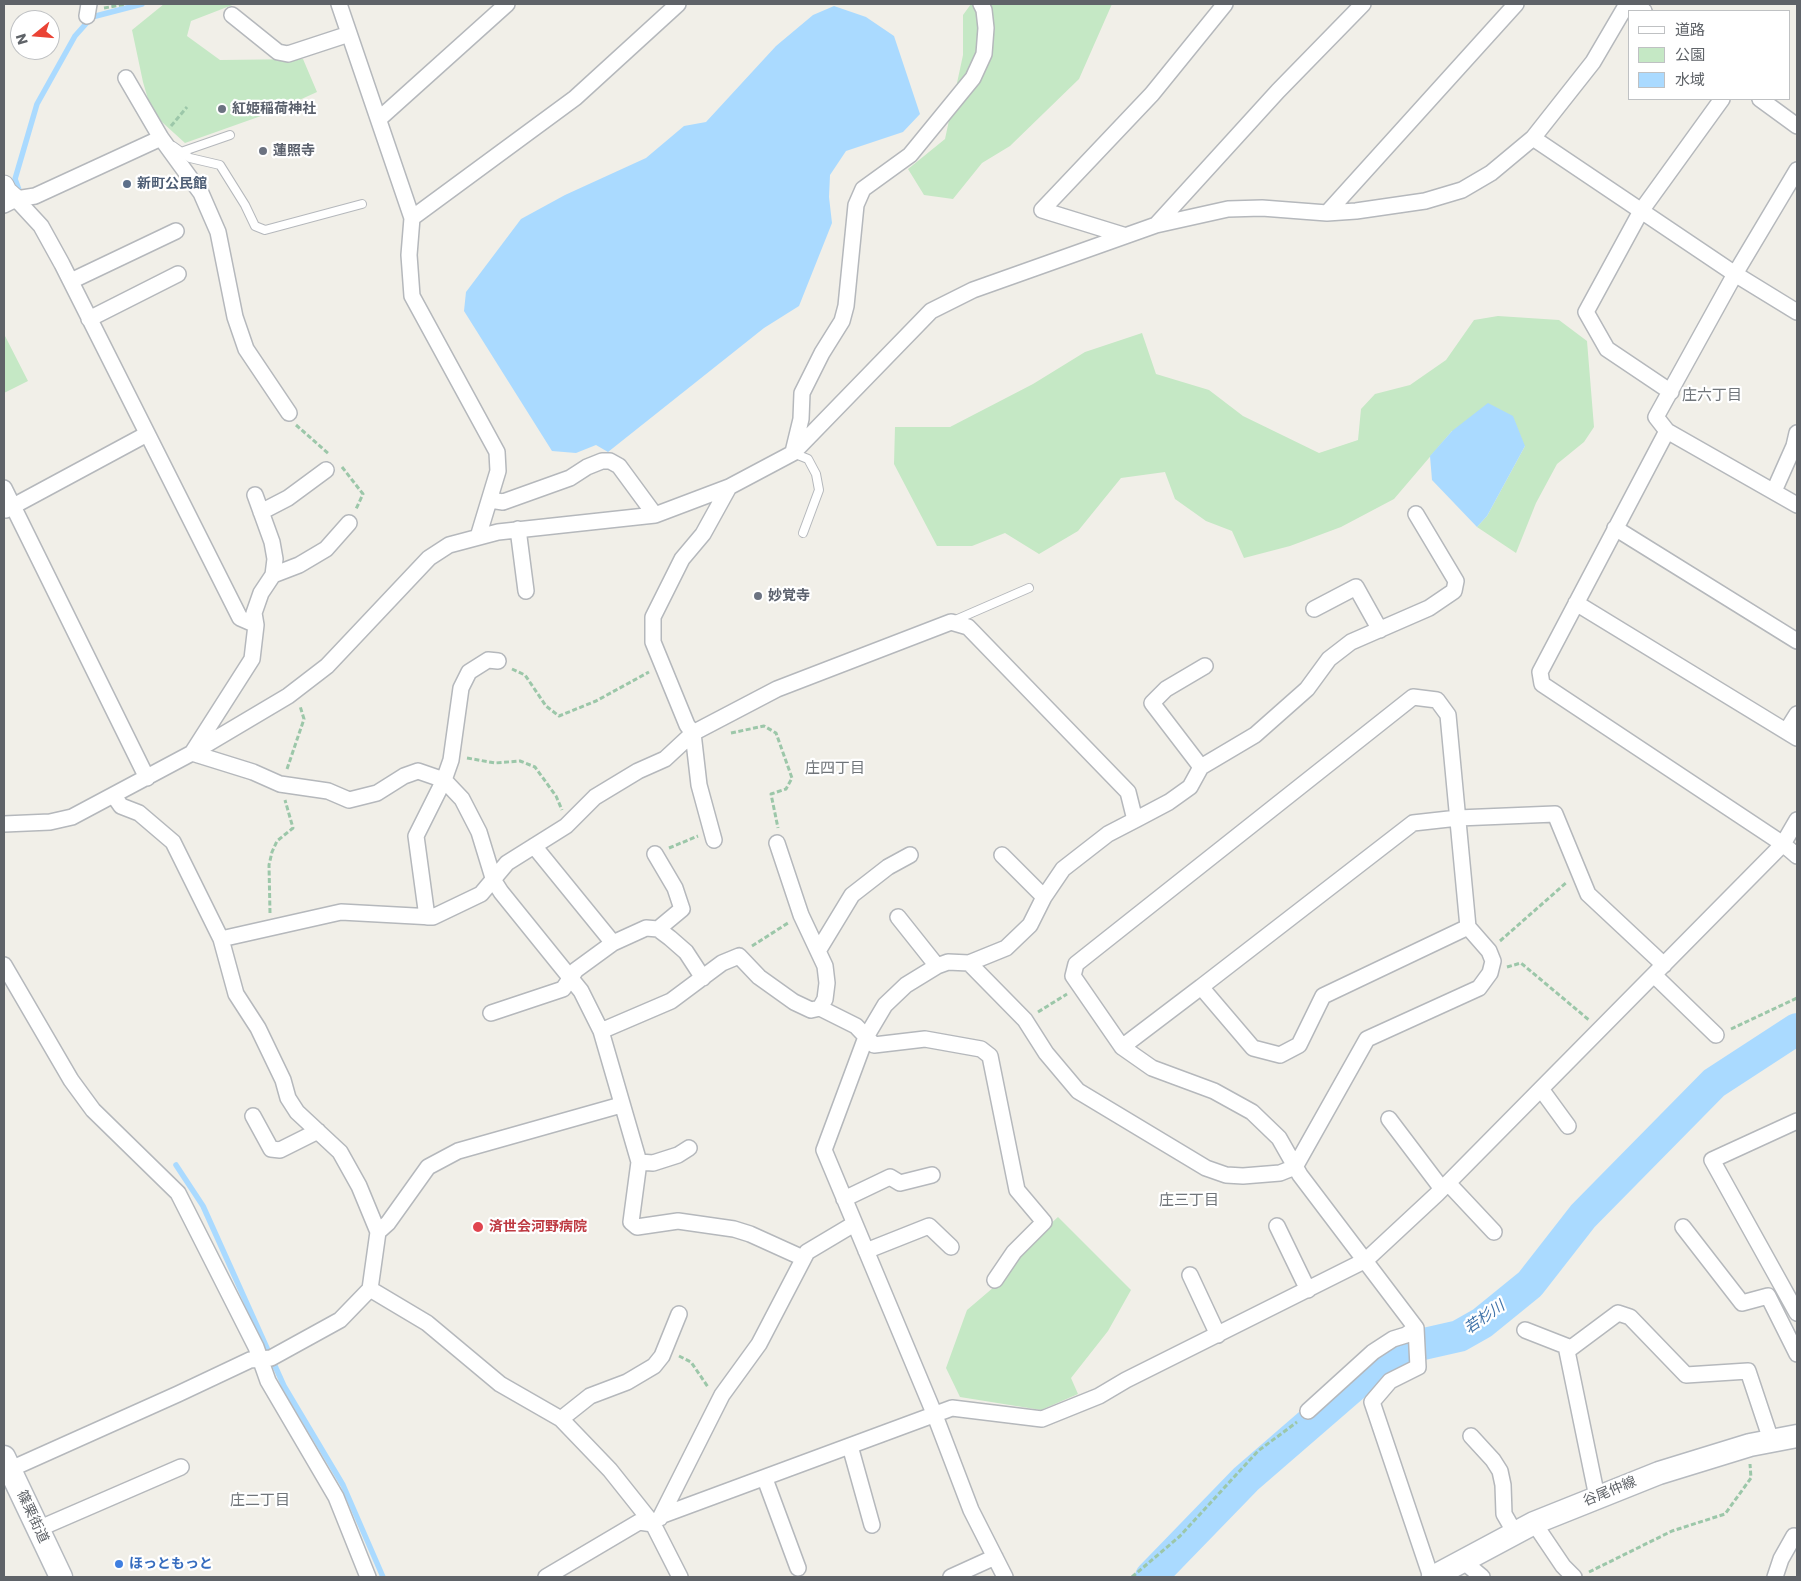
<!DOCTYPE html>
<html>
<head>
<meta charset="utf-8">
<style>
	body { margin:0 }
	#map { position:relative; width:1801px; height:1581px; overflow:hidden; background:#f1efe8; font-family:Poppins,"Noto Sans JP",sans-serif }
	canvas { display:block }
	.frame { position:absolute; inset:0; border:5px solid #5f6368; pointer-events:none }
	.legend { position:absolute; left:1628px; top:10px; width:162px; height:90px; box-sizing:border-box; background:#fff; border:1px solid #bfc1c3; margin:0; padding:6px 9px; list-style:none; font-size:15px; color:#5f6368 }
	.legend li { display:flex; align-items:center; gap:10px; height:25px }
	.legend b { width:25px; border:1px solid #bfc1c3 }
	.north { position:absolute; left:10px; top:10px; width:50px; height:50px; box-sizing:border-box; background:#fff; border:1px solid #bfc1c3; border-radius:50%; rotate:253deg; font-size:14px; font-weight:700; line-height:20px; text-align:center; color:#5f6368 }
	.north::after { content:''; display:block; margin:auto; width:18px; height:22px; background:#ea4335; clip-path:polygon(50% 0,100% 100%,50% 72%,0 100%) }
</style>
</head>
<body>
<div id="map">
<canvas width="1801" height="1581"></canvas>
<div class="frame"></div>
<ul class="legend">
<li><b style="height:6px;background:#fff"></b>道路</li>
<li><b style="height:14px;background:#c5e8c5"></b>公園</li>
<li><b style="height:14px;background:#aadaff"></b>水域</li>
</ul>
<div class="north">N</div>
</div>
<script>
const context = document.querySelector('canvas').getContext('2d');
context.lineJoin = 'round';
function fillPath(path, color) {
  context.fillStyle = color;
  context.fill(path, 'evenodd');
}
function shape(rows) {
  const path = new Path2D();
  for (const r of rows) {
    path.moveTo(r[0], r[1]);
    for (let i = 2; i < r.length; i += 2) path.lineTo(r[i], r[i + 1]);
  }
  return path;
}
function stroke(path, color, width, dash) {
  context.strokeStyle = color;
  context.lineWidth = width;
  context.lineCap = dash ? 'butt' : 'round';
  context.setLineDash(dash || []);
  context.stroke(path);
}
function drawText(font, color, halo, rows, align = 'center') {
  context.font = font + ' Poppins,"Noto Sans JP",sans-serif';
  context.lineWidth = 4.5;
  context.setLineDash([]);
  context.textBaseline = 'middle';
  context.strokeStyle = halo;
  context.fillStyle = color;
  for (const [text, x, y, turn = 0] of rows) {
    context.save();
    context.translate(x, y);
    context.rotate((+turn || 0) * Math.PI / 180);
    context.textAlign = isNaN(turn) ? turn : align;
    if (halo) context.strokeText(text, 0, 0);
    context.fillText(text, 0, 0);
    context.restore();
  }
}
fillPath(shape([
	[164,4,235,4,191,21,187,36,220,60,303,59,317,92,275,111,185,143,152,113,143,82,132,30],
	[971,4,1112,4,1079,79,1010,146,982,163,953,199,924,195,908,169,945,139,963,55,963,15],
	[1498,316,1559,320,1587,341,1594,427,1584,442,1557,464,1536,503,1516,553,1477,527,1487,516,1525,446,1452,431,1394,499,1341,527,1290,546,1244,558,1232,531,1206,521,1175,499,1165,472,1121,478,1078,531,1039,554,1005,533,972,546,937,546,894,464,895,427,950,427,1033,384,1085,352,1142,333,1156,374,1209,390,1243,416,1319,453,1358,440,1361,409,1375,394,1410,385,1446,360,1474,320],
	[4,334,28,381,4,393],
	[1058,1217,1131,1290,1108,1331,1071,1378,1078,1394,1041,1410,960,1397,946,1368,967,1310,1001,1281,1017,1254]
]), '#c5e8c5');
fillPath(shape([
	[834,6,866,17,894,36,920,114,903,132,846,151,830,175,829,197,832,223,799,306,764,328,608,452,596,445,576,453,552,451,464,311,466,292,521,219,565,195,646,158,684,126,706,122,776,46,813,15],
	[1488,403,1513,416,1525,446,1487,516,1477,527,1432,480,1430,456,1452,431]
]), '#aadaff');
stroke(shape([
	[15,192,19,190,15,179,37,104,75,36,92,17,142,4],
	[176,1165,203,1206,284,1386,343,1485,383,1577]
]), '#aadaff', 5.5);
stroke(shape([
	[1151,1577,1246,1479,1358,1382,1406,1348,1459,1336,1482,1323,1530,1284,1583,1216,1714,1083,1797,1029]
]), '#aadaff', 32);
const service = shape([
	[173,146,190,158,220,165,245,205,255,226,265,230,362,204],
	[181,152,230,135],
	[793,453,808,459,816,474,819,490,803,533],
	[953,621,1029,588]
]);
const minor = shape([
	[339,4,412,218,409,255,412,296,497,452,498,471,478,537],
	[1634,4,1644,11],
	[232,15,278,52,288,54,349,34],
	[87,16,89,4],
	[126,78,161,138,201,193,218,232,235,317,246,349,289,413],
	[1760,99,1797,126],
	[379,119,507,4],
	[1533,138,1735,274,1797,312],
	[1797,170,1735,274,1656,417,1667,431,1797,505],
	[16,199,41,226,62,264,240,618,256,625,252,659,192,753,253,772,280,784,328,791,349,800,377,793,404,776,418,771,444,780,462,799,479,832,494,881,501,892,581,991,601,1031,639,1162,631,1222,637,1227,678,1221,734,1229,750,1234,803,1258],
	[4,205,16,199,35,196,161,138],
	[1327,213,1516,4],
	[412,218,575,98,678,4],
	[1156,225,1278,91,1363,4],
	[1123,235,1042,210,1152,94,1225,4],
	[71,281,176,231],
	[89,319,178,274],
	[1671,392,1607,349,1586,312,1641,211,1722,99],
	[1667,431,1540,672,1542,684,1783,844,1797,856],
	[793,452,801,419,802,393,822,353,842,321,846,306,856,205,863,189,910,155,973,78,984,54,986,28,984,10,981,4],
	[4,488,147,778],
	[1774,491,1794,446,1797,433],
	[255,495,272,542,275,559,273,575,261,593,254,613,256,625],
	[490,500,503,502,570,478,587,467,602,461,610,461,619,466,655,515],
	[6,510,147,434],
	[261,512,288,498,326,470],
	[1615,528,1797,641],
	[518,529,526,591],
	[273,575,299,565,326,549,349,523],
	[1576,603,1797,738],
	[1314,609,1356,587,1380,630],
	[1787,730,1797,714],
	[1201,767,1152,703,1166,689,1205,666],
	[1135,820,1169,802,1190,787,1201,767,1255,735,1307,689,1329,659,1351,642,1429,608,1454,591,1456,581,1416,514],
	[4,824,50,822,72,817,192,753,288,696,327,666,429,558,449,545,498,532,655,515,729,487,793,453,931,311,973,290,1156,225,1228,209,1262,208,1327,213,1356,211,1425,201,1462,190,1491,173,1533,138,1593,62,1627,4],
	[714,840,699,785,693,733,687,725,653,642,653,617,682,559,703,534,729,487],
	[777,843,801,915,825,966,827,983,825,999,820,1008],
	[534,846,613,943],
	[655,854,675,888,682,909,658,929],
	[1002,855,1044,897],
	[427,917,416,836,444,780,451,760,461,688,469,672,488,660,498,661],
	[898,917,937,966],
	[221,939,341,912,433,917,481,894,507,863,566,826,595,797,638,771,665,759,693,733,777,689,951,622,968,627,1128,792,1135,820,1108,834,1063,869,1044,897,1030,925,1006,948,969,963,948,962,937,966,906,985,885,1005,866,1037,824,1150,934,1413,971,1510,1005,1577],
	[818,951,852,895,888,867,910,855],
	[969,963,1025,1020,1046,1053,1078,1091,1206,1168,1226,1175,1243,1176,1280,1173,1295,1167,1367,1039,1479,988,1490,973,1493,961,1489,951,1468,927],
	[4,965,71,1080,93,1110,178,1193,256,1347,268,1381,336,1497,368,1577],
	[1654,975,1716,1035],
	[1201,987,1413,823,1458,818,1555,814,1588,894,1664,965],
	[491,1013,563,989,576,970,613,943,646,928,658,929,670,938,686,952,703,978],
	[601,1031,671,1001,722,963,739,956,759,977,794,1002,811,1010,820,1008,856,1026,874,1045,925,1039,981,1049,990,1056,1017,1190,1044,1222,1014,1252,995,1280],
	[1122,1047,1201,987,1253,1048,1280,1055,1299,1045,1323,996,1468,927,1448,715,1437,700,1413,697,1076,964,1073,976,1122,1047,1152,1068,1214,1091,1252,1112,1279,1138,1300,1175,1416,1328,1418,1367,1390,1381,1372,1402,1431,1577],
	[1541,1089,1568,1126],
	[253,1116,271,1149,280,1150,318,1131],
	[1389,1119,1442,1189],
	[1797,1121,1712,1160,1797,1313],
	[639,1162,653,1163,678,1155,689,1148],
	[1448,1183,1494,1232],
	[844,1199,890,1177,900,1183,932,1175],
	[1277,1226,1308,1290],
	[1683,1227,1742,1303,1768,1296,1797,1354],
	[378,1232,388,1223,428,1167,458,1151,621,1105],
	[866,1251,929,1226,951,1247],
	[1190,1275,1218,1335],
	[370,1289,427,1323,500,1384,561,1419,610,1470,653,1524,680,1577],
	[1525,1330,1571,1348],
	[1308,1411,1373,1352,1393,1339,1406,1335,1416,1328],
	[561,1419,590,1396,627,1382,654,1366,662,1356,679,1314],
	[1471,1436,1493,1460,1500,1471,1503,1485,1504,1514,1515,1533],
	[850,1446,872,1525],
	[4,1472,178,1394,250,1360,271,1358,340,1320,370,1289,378,1232,359,1186,340,1152,297,1112,288,1098,283,1080,258,1028,236,994,221,939,173,842,139,813,121,806,114,796],
	[765,1479,798,1568],
	[1597,1497,1567,1351,1618,1313,1630,1317,1686,1375,1748,1371,1771,1440],
	[663,1515,952,1408,1042,1419,1099,1396,1126,1380,1366,1260,1437,1194,1783,844,1797,820],
	[660,1518,722,1395,759,1344,807,1252,854,1224],
	[1534,1523,1563,1566,1574,1577],
	[38,1529,181,1467],
	[1463,1561,1482,1577],
	[546,1577,639,1522,653,1524],
	[951,1577,995,1557],
	[1775,1577,1781,1559,1794,1536]
]);
const tertiary = shape([
	[4,185,7,191,16,199]
]);
const secondary = shape([
	[4,1457,61,1577],
	[1433,1577,1534,1523,1659,1473,1750,1445,1797,1436]
]);
stroke(service, '#b5b8bc', 10);
stroke(minor, '#b5b8bc', 18);
stroke(tertiary, '#b5b8bc', 21);
stroke(secondary, '#b6babf', 25);
stroke(shape([
	[104,8,126,4],
	[171,126,187,107],
	[296,425,329,454],
	[342,467,363,494,356,509],
	[512,669,525,675,546,706,559,716,596,701,649,672],
	[731,733,764,726,776,733,792,778,786,789,771,794,778,828],
	[467,758,495,763,520,761,535,767,556,796,562,810],
	[287,769,304,719,300,706],
	[669,848,698,836],
	[270,913,269,865,272,852,277,841,293,828,285,800],
	[1500,941,1567,882],
	[752,946,788,923],
	[1507,967,1521,963,1589,1020],
	[1038,1012,1067,994],
	[1731,1029,1797,998],
	[679,1356,691,1362,708,1387],
	[1589,1572,1672,1531,1725,1514,1751,1478,1750,1464],
	[1132,1577,1180,1536,1258,1451,1297,1422]
]), '#9cc7a9', 3, [5, 2.5]);
stroke(service, '#fff', 8);
stroke(minor, '#fff', 15);
stroke(tertiary, '#fff', 19);
stroke(secondary, '#fff', 22);
for (const [x, y, r, color] of [
	[222,109,5,"#6b7280"],
	[263,151,5,"#6b7280"],
	[127,184,5,"#5c6f8a"],
	[758,596,5,"#6b7280"],
	[478,1227,6,"#e0444e"],
	[119,1564,5,"#3f7fe0"]
]) {
  const dot = new Path2D();
  dot.arc(x, y, r, 0, 2 * Math.PI);
  context.fillStyle = color;
  context.fill(dot);
  stroke(dot, '#fff', 2);
}
drawText('bold 14px', '#5b616d', '#fff', [
	["紅姫稲荷神社",232,109],
	["蓮照寺",273,151],
	["妙覚寺",768,596]
], 'left');
drawText('bold 14px', '#4e5e75', '#fff', [
	["新町公民館",137,184]
], 'left');
drawText('bold 14px', '#be3a42', '#fff', [
	["済世会河野病院",489,1227]
], 'left');
drawText('14px', '#5f6368', '#fff', [
	["谷尾仲線",1610,1492,-22],
	["篠栗街道",32,1517,65]
]);
drawText('bold 14px', '#366cbe', '#fff', [
	["ほっともっと",129,1564]
], 'left');
drawText('15px', '#70757a', '#fff', [
	["庄六丁目",1712,396],
	["庄四丁目",835,769],
	["庄三丁目",1189,1201],
	["庄二丁目",260,1501]
]);
drawText('italic 15px', '#4174aa', '#fff', [
	["若杉川",1485,1318,-35]
]);
</script>
</body>
</html>
